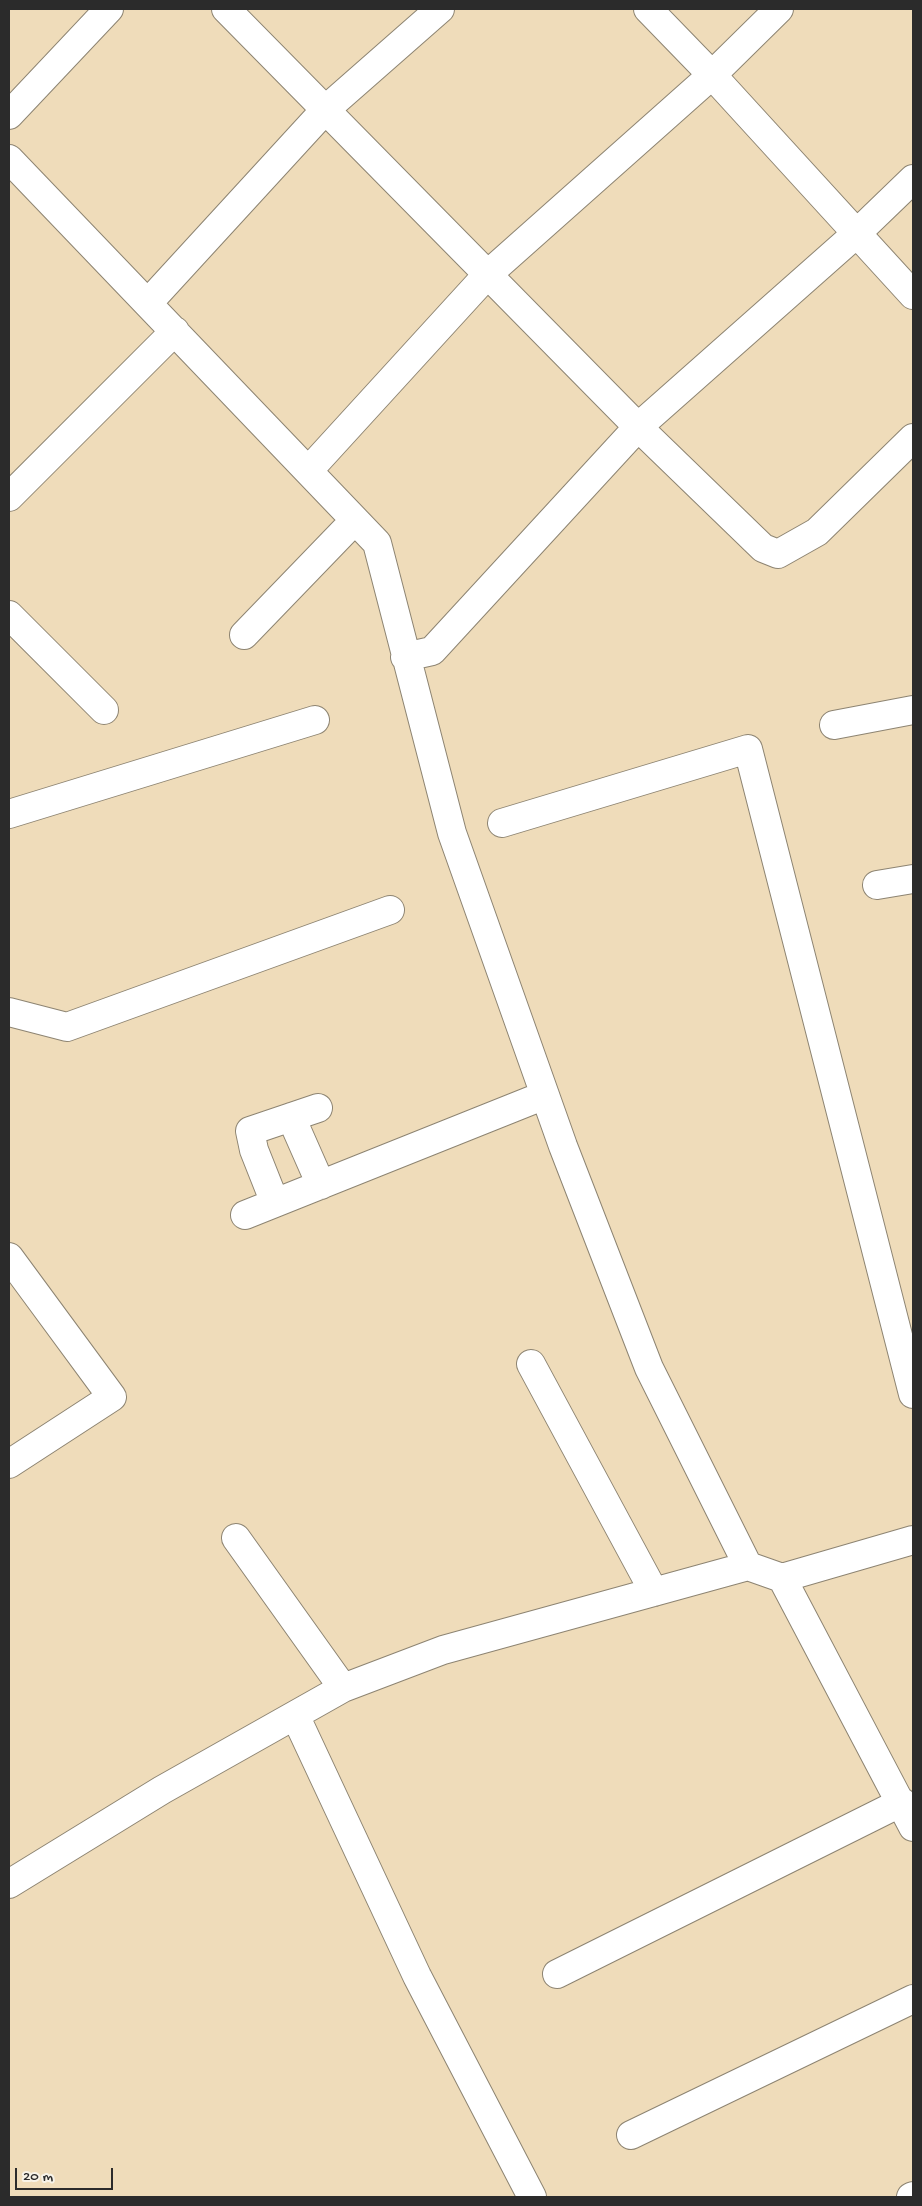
<!DOCTYPE html>
<html>
<head>
<meta charset="utf-8">
<style>
	body { margin:0 }
	#map { position:relative; width:922px; height:2206px; overflow:hidden; background:#efdcba; font-family:"Gochi Hand",sans-serif }
	canvas { display:block }
	.frame { position:absolute; inset:0; border:10px solid #2b2b2b; pointer-events:none }
	.scale { position:absolute; left:15px; top:2168px; width:98px; height:22px; box-sizing:border-box; border:2px solid #2b2b2b; border-top:0; padding-left:6px; font-size:15px; line-height:18px; white-space:nowrap; color:#2b2b2b; -webkit-text-stroke:4px #f7f3e8; paint-order:stroke }
</style>
</head>
<body>
<div id="map">
<canvas width="922" height="2206"></canvas>
<div class="frame"></div>
<div class="scale">20 m</div>
</div>
<script>
const context = document.querySelector('canvas').getContext('2d');
context.lineJoin = 'round';
function shape(rows) {
  const path = new Path2D();
  for (const r of rows) {
    path.moveTo(r[0], r[1]);
    for (let i = 2; i < r.length; i += 2) path.lineTo(r[i], r[i + 1]);
  }
  return path;
}
function stroke(path, color, width, dash) {
  context.strokeStyle = color;
  context.lineWidth = width;
  context.lineCap = dash ? 'butt' : 'round';
  context.setLineDash(dash || []);
  context.stroke(path);
}
const street = shape([
	[226,9,638,427,763,548,778,554,817,532,913,438],
	[648,9,712,75,913,295],
	[9,115,109,9],
	[9,159,377,543,452,833,563,1146,649,1368,748,1566],
	[148,303,325,110,440,9],
	[308,471,487,275,712,75,779,9],
	[9,497,175,331],
	[9,615,104,710],
	[244,635,355,520],
	[405,657,432,651,638,427,856,234,913,179],
	[834,725,913,710],
	[9,814,315,720],
	[502,823,748,749,913,1394],
	[877,885,913,879],
	[9,1012,67,1027,390,910],
	[291,1117,321,1185],
	[275,1203,254,1150,250,1131,318,1108],
	[245,1215,545,1095],
	[9,1257,112,1397,9,1464],
	[531,1364,654,1592],
	[236,1538,343,1688],
	[782,1578,913,1827],
	[295,1715,417,1976,532,2197],
	[9,1884,162,1790,343,1688,443,1650,748,1566,782,1578,913,1540],
	[557,1974,902,1802],
	[631,2135,913,1999],
	[911,2197,913,2196]
]);
stroke(street, '#8d8472', 30);
stroke(street, '#fff', 28);
</script>
</body>
</html>
